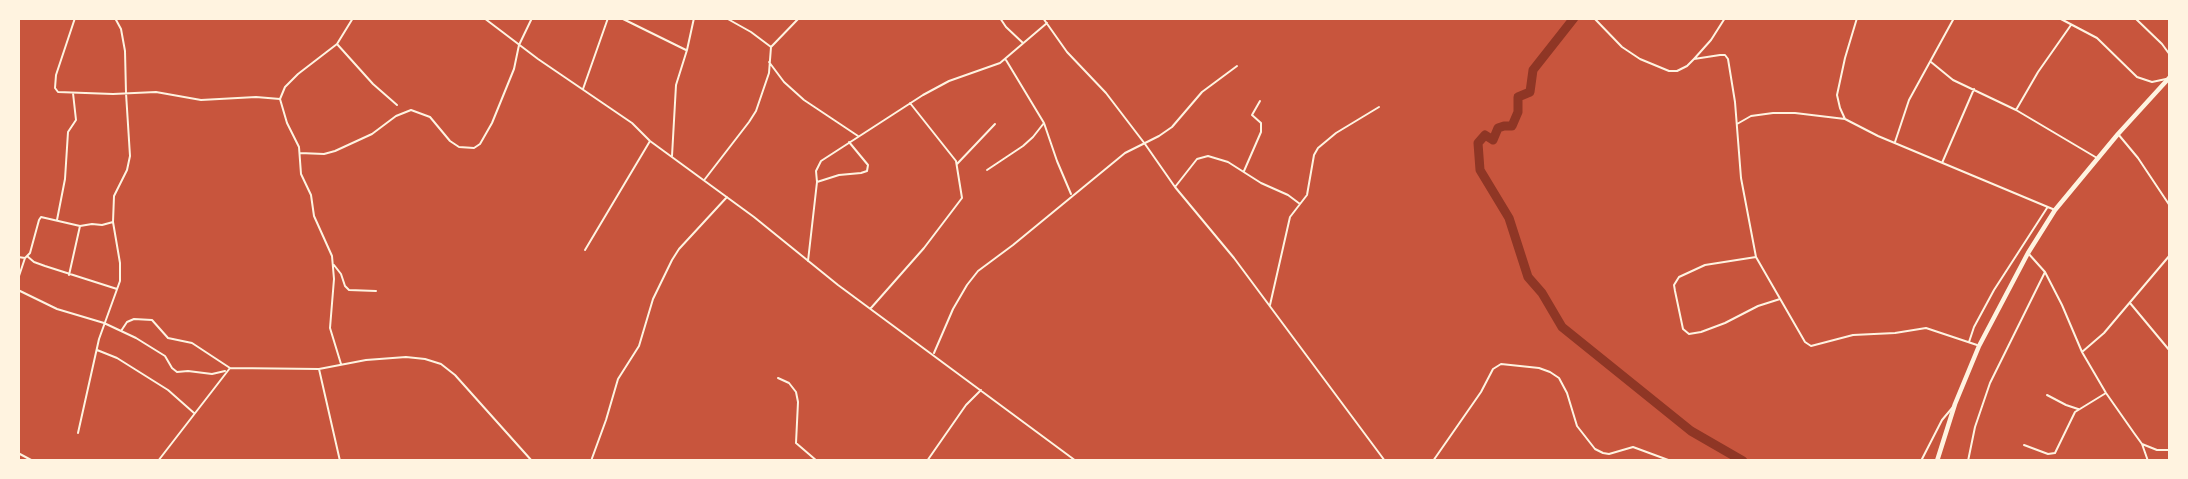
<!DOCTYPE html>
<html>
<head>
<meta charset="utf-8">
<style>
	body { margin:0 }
	#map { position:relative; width:2188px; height:479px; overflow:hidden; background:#c8553d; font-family:Lato,sans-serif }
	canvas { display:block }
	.frame { position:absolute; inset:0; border:20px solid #fff3e0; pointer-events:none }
</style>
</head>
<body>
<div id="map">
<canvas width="2188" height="479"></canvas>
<div class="frame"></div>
</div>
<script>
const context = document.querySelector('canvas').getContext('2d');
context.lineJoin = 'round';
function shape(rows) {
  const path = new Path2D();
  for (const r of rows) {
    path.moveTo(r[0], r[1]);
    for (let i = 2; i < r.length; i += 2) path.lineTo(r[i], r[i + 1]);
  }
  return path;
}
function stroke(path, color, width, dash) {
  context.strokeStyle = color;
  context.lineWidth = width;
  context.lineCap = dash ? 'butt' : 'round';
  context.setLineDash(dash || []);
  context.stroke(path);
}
stroke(shape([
	[1574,18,1533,70,1530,92,1518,97,1518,112,1512,126,1504,126,1498,128,1493,140,1485,135,1478,143,1480,170,1509,218,1528,277,1542,293,1562,327,1691,431,1743,461]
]), '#8f3625', 9);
stroke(shape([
	[75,18,56,75,55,88,58,92,113,94,156,92,201,100,256,97,280,99],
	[484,18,538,59,632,123,650,141,754,217,838,285,1076,461],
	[621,18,686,50],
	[726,18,751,32,771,47],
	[1000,18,1006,27,1023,43],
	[1043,18,1067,52,1106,93,1145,144,1175,187,1234,258,1385,461],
	[1594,18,1622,47,1640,59,1669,71,1677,71,1687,66,1694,59,1711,40,1725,18],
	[1857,18,1845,58,1837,95,1840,108,1845,119,1878,136,2055,210],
	[2059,18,2097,38,2137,77,2152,82,2166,79],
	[2135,18,2162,44,2170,55],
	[337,44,373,84,397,105],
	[1694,59,1720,55,1725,55,1728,59,1735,102,1741,178,1756,257,1805,342,1811,346,1853,335,1895,333,1926,328,1977,345],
	[1006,60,1044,123,1057,161,1071,194],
	[769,62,784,82,804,100,858,136],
	[1931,62,1953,80,2016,110,2097,158],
	[583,89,608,18],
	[2016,110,2038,72,2071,25],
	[1737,124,1751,116,1773,113,1795,113,1845,119],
	[2118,134,2138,158,2170,206],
	[1895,142,1909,100,1954,18],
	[300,153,324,154,335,151,372,134,396,116,411,110,430,117,450,141,459,147,474,148,480,144,492,123,514,69,519,45,532,18],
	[672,156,676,85,687,50,694,18],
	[1942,163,1974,89],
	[957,164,995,124],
	[987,170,1023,146,1033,137,1044,123],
	[1244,171,1261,132,1261,123,1252,115,1260,101],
	[705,179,749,122,756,111,769,73,771,47,799,18],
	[817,182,839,175,861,173,867,171,868,165,849,142],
	[1175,187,1197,159,1208,156,1228,162,1261,183,1288,195,1300,204],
	[57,220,65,179,68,132,76,120,73,93],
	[585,250,650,141],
	[2028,253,2045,272,2062,305,2082,352,2106,393,2134,433,2142,444,2157,450,2170,450],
	[27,256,34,262,45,266,117,289],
	[18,257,25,258],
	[1756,257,1705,265,1679,277,1674,285,1675,291,1683,329,1689,334,1701,332,1725,323,1758,306,1780,299],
	[808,261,817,182,816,171,821,161,923,95,949,81,1000,63,1047,23],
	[334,265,341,274,345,286,349,290,376,291],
	[69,275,80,226],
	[18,279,25,258,30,253,39,220,41,217,80,226,92,224,102,225,113,222,114,196,127,170,130,156,126,93,125,51,121,29,115,18],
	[18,290,57,309,104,323,136,338,165,356,172,368,177,372,188,371,212,374,225,371],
	[2130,303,2170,351],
	[1270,305,1290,217,1307,195,1314,155,1318,148,1336,133,1379,107],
	[871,308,924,248,962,198,956,161,910,103],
	[121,331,127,322,134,319,152,320,168,338,192,343,230,368],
	[1969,342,1974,327,1994,290,2047,208],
	[97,350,117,358,168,390,194,413],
	[2082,352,2104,333,2170,255],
	[934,353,953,309,967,285,978,271,1013,245,1125,153,1159,136,1172,127,1202,92,1237,66],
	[341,364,330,328,334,279,332,256,314,216,311,195,301,174,299,147,287,123,280,99,285,87,298,74,337,44,353,18],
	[319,369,340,461],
	[778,378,789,383,796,392,798,402,796,443,817,461],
	[2047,395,2066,405,2078,409],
	[78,433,99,339,120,281,120,263,113,222],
	[2142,444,2148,461],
	[2024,445,2048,454,2055,453,2075,412,2106,393],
	[18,453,33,461],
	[158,461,230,368,319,369,366,360,406,357,425,359,441,364,455,375,532,461],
	[591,461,606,420,618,379,639,346,653,299,672,260,679,249,727,197],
	[927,461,966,405,981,390],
	[1433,461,1481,392,1493,369,1501,364,1539,368,1550,372,1559,378,1567,393,1577,426,1595,449,1603,453,1609,454,1633,447,1671,461],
	[1921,461,1942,420,1953,407],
	[1968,461,1975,427,1990,383,2045,272]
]), '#fff3e0', 2);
stroke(shape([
	[1937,461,1955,404,1979,346,2028,253,2055,210,2118,134,2170,77]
]), '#fff3e0', 4.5);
</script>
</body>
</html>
